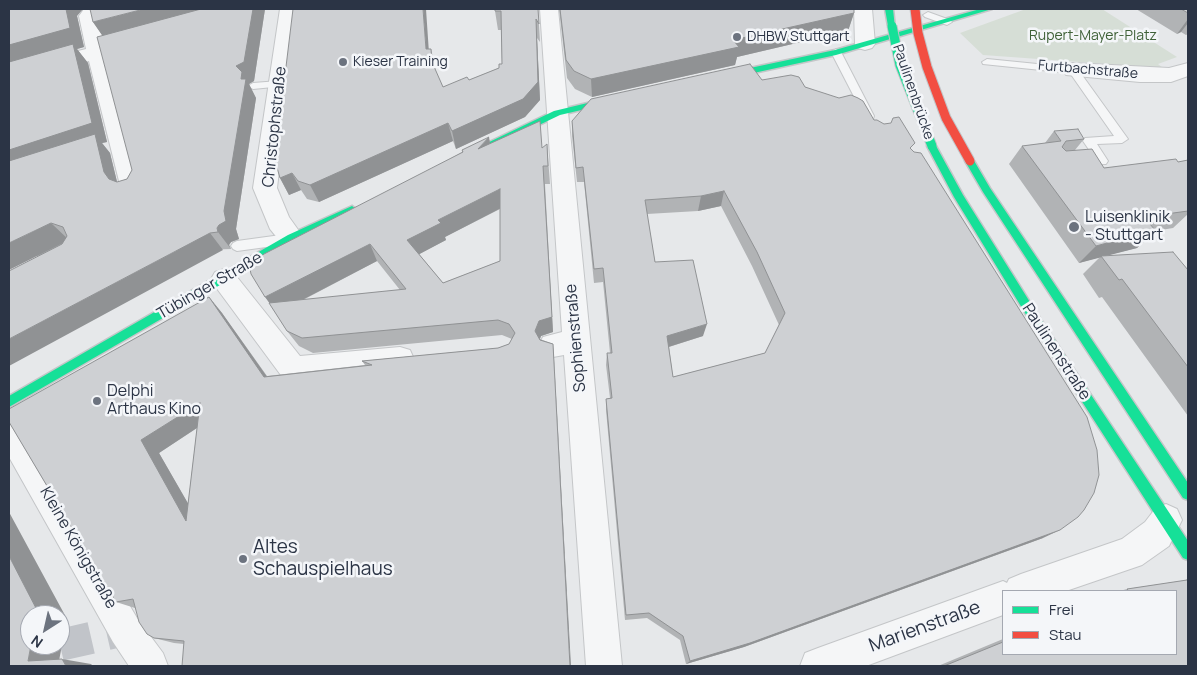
<!DOCTYPE html>
<html>
<head>
<meta charset="utf-8">
<style>
	body { margin:0 }
	#map { position:relative; width:1197px; height:675px; overflow:hidden; background:#e6e8ea; font-family:Manrope,sans-serif }
	canvas { display:block }
	.frame { position:absolute; inset:0; border:10px solid #2b3445; pointer-events:none }
	.legend { position:absolute; left:1002px; top:590px; width:175px; height:65px; box-sizing:border-box; background:#f4f6f9; border:1px solid #a4a8b1; margin:0; padding:6px 9px; list-style:none; font-size:15px; color:#2b3445 }
	.legend li { display:flex; align-items:center; gap:10px; height:25px }
	.legend b { width:25px; border:1px solid #a4a8b1 }
	.north { position:absolute; left:20px; top:605px; width:50px; height:50px; box-sizing:border-box; background:#f4f6f9; border:1px solid #a4a8b1; border-radius:50%; rotate:215deg; font-size:14px; font-weight:700; line-height:20px; text-align:center; color:#2b3445 }
	.north::after { content:''; display:block; margin:auto; width:18px; height:22px; background:#6c737f; clip-path:polygon(50% 0,100% 100%,50% 72%,0 100%) }
</style>
</head>
<body>
<div id="map">
<canvas width="1197" height="675"></canvas>
<div class="frame"></div>
<ul class="legend">
<li><b style="height:6px;background:#16e098"></b>Frei</li>
<li><b style="height:6px;background:#f24e42"></b>Stau</li>
</ul>
<div class="north">N</div>
</div>
<script>
const context = document.querySelector('canvas').getContext('2d');
context.lineJoin = 'round';
function fillPath(path, color) {
  context.fillStyle = color;
  context.fill(path, 'evenodd');
}
function shape(rows) {
  const path = new Path2D();
  for (const r of rows) {
    path.moveTo(r[0], r[1]);
    for (let i = 2; i < r.length; i += 2) path.lineTo(r[i], r[i + 1]);
  }
  return path;
}
function stroke(path, color, width, dash) {
  context.strokeStyle = color;
  context.lineWidth = width;
  context.lineCap = dash ? 'butt' : 'round';
  context.setLineDash(dash || []);
  context.stroke(path);
}
function drawText(font, color, halo, rows, align = 'center') {
  context.font = font + ' Manrope,sans-serif';
  context.lineWidth = 5;
  context.setLineDash([]);
  context.textBaseline = 'middle';
  context.strokeStyle = halo;
  context.fillStyle = color;
  for (const [text, x, y, turn = 0] of rows) {
    context.save();
    context.translate(x, y);
    context.rotate((+turn || 0) * Math.PI / 180);
    context.textAlign = isNaN(turn) ? turn : align;
    if (halo) context.strokeText(text, 0, 0);
    context.fillText(text, 0, 0);
    context.restore();
  }
}
fillPath(shape([
	[1026,9,1102,9,1177,57,1158,64,1163,68,983,55,960,33]
]), '#d6ded6');
stroke(shape([
	[60,645,125,630]
]), '#c1c4c9', 32, [32, 16]);
const lane = shape([
	[928,12,950,20,952,22,947,25,925,17,923,15,928,12],
	[836,49,841,52,874,116,873,119,869,120,864,116,831,52,836,49],
	[987,59,1077,68,1128,139,1122,143,1097,144,1108,161,1106,164,1078,165,1076,162,1078,159,1094,157,1083,141,1085,138,1114,136,1070,73,983,64,982,62,987,59],
	[279,81,284,84,283,86,253,89,248,86,253,83,279,81],
	[281,235,285,237,287,240,285,243,281,245,237,251,233,249,231,246,233,243,237,241,281,235]
]);
const street = shape([
	[84,9,102,9,99,16,105,44,136,36,143,38,146,42,143,46,108,56,145,189,141,195,133,198,125,195,121,189,89,61,45,72,38,71,35,66,38,61,86,49,79,16,84,9],
	[280,9,298,9,277,188,289,217,304,238,301,245,292,248,283,245,270,229,253,188,280,9],
	[540,9,558,9,622,666,586,666,564,355,553,357,543,353,539,345,543,337,562,332,540,9],
	[854,9,872,9,875,44,872,48,865,50,858,48,855,44,854,9],
	[1073,63,1169,68,1188,63,1188,76,1171,82,1140,82,1066,75,1063,70,1066,65,1073,63],
	[224,269,233,272,300,356,400,347,410,350,414,359,410,368,400,371,293,381,283,378,215,286,211,279,215,272,224,269],
	[9,415,20,419,137,618,163,653,168,666,129,666,113,642,9,457,9,415],
	[1166,504,1177,509,1182,520,1169,546,1142,565,1066,591,1003,591,1003,615,866,666,800,666,805,653,818,648,1003,581,1007,583,1009,579,1021,574,1122,539,1145,522,1155,509,1166,504]
]);
const fast = shape([
	[885,9,893,9,895,28,888,26,885,9],
	[980,9,992,9,836,55,717,81,713,78,717,75,835,50,980,9],
	[621,95,625,98,624,100,560,115,489,149,486,150,481,147,483,145,554,111,621,95],
	[932,143,935,144,963,195,1038,315,1188,541,1188,560,1183,558,1030,321,954,197,927,146,932,143],
	[970,158,973,159,990,188,1188,483,1188,500,1183,498,983,192,965,161,970,158],
	[352,206,357,210,355,213,296,241,9,407,9,396,288,235,352,206]
]);
stroke(lane, '#c4c6c8', 2);
stroke(street, '#c4c6c8', 2);
stroke(fast, '#c4c6c8', 3);
fillPath(lane, '#f5f6f7');
fillPath(street, '#f5f6f7');
fillPath(fast, '#16e098');
const fastBridge = shape([
	[892,26,900,65,932,146]
]);
const jamBridge = shape([
	[915,9,918,33,927,67,946,118,970,161]
]);
stroke(fastBridge, '#c2c5c8', 11, []);
stroke(jamBridge, '#c2c5c8', 11, []);
stroke(fastBridge, '#16e098', 9);
stroke(jamBridge, '#f24e42', 9);
fillPath(shape([
	[265,9,254,81,249,84,256,98,236,229,239,239,231,242,229,245,231,249,37,256,77,16,84,47,77,49,88,63,107,142,102,143,110,153,117,182,127,179,132,170,103,36,93,22],
	[538,9,540,42,537,38,540,100,525,117,456,149,453,141,319,202,307,199,301,190,289,195,280,178,285,75,429,49,435,70,443,87,469,80,499,68,502,64,501,30,498,30,495,11],
	[559,9,854,9,854,13,848,31,737,57,735,65,592,97,575,89,567,78],
	[1136,9,1188,9,1188,34,1186,35,1181,32,1177,34],
	[762,80,805,87,874,120,911,149,1043,538,744,647,686,664,680,640,647,618,625,620,606,410,606,399,610,398,606,365,607,353,610,353,603,282,594,283,584,182,577,182,572,136,572,121],
	[721,206,752,266,779,325,765,353,673,377,669,347,703,336,655,262,647,214,698,211],
	[1054,131,1084,139,1075,150,1104,168,1178,162,1188,160,1188,214,1173,228,1155,231,1137,248,1104,256,1188,270,1188,416,1102,297,1099,298,1083,274,1100,257,1079,263,1009,164,1022,146,1045,143],
	[490,144,543,148,547,144,550,184,545,184,553,332,541,336,540,339,553,344,554,359,184,644,174,643,154,638,135,608,116,602,9,422,209,297,222,313,267,376,365,365,362,361,498,348,509,344,512,339,502,335,313,353,299,346,287,331,251,274,462,152,462,150],
	[500,209,500,261,443,283,419,254,446,240,445,237],
	[377,261,400,290,303,300],
	[197,428,188,504,159,453],
	[1187,580,1188,581,1188,666,938,666,1003,639,1003,654,1176,654,1176,591,1120,591,1127,589]
]), '#b1b3b5');
fillPath(shape([
	[66,9,83,9,77,16,84,47,77,49,88,63,107,142,102,143,110,153,119,190,9,174,9,45],
	[144,9,229,9,106,41,93,22],
	[253,9,265,9,254,81,249,84,256,98,236,229,239,239,231,242,229,245,231,249,218,232,217,228,241,79,236,66],
	[423,9,426,9,430,68,426,49],
	[854,13,848,31,737,57,735,65,592,97,591,79,733,40],
	[536,19,540,100,525,117,456,149,452,131],
	[1188,19,1188,23,1181,32,1177,34],
	[431,49,435,67,436,80,432,62],
	[448,123,453,141,319,202,310,185],
	[489,137,492,155,478,149],
	[543,166,553,332,541,336,537,346,535,331,539,321],
	[292,173,301,190,289,195,280,178],
	[500,189,503,207,445,237,446,240,414,257,407,240,438,220],
	[724,191,721,206,698,211,701,196],
	[51,223,69,240,9,270,9,243],
	[1155,230,1137,248,1079,263,1096,246],
	[210,233,223,250,9,366,9,339],
	[370,244,377,261,277,313,265,297],
	[209,297,222,313,277,391,264,377],
	[707,324,703,336,665,348,667,336],
	[553,344,554,359,571,666,570,666],
	[200,403,215,416,159,453,204,531,186,521,141,440],
	[9,512,67,619,58,666,28,661,31,645,60,645,60,615,38,615,9,556],
	[1060,530,1043,538,744,647,686,664,690,661],
	[62,659,91,664,93,666,66,666]
]), '#909294');
const building = shape([
	[9,9,66,9,70,28,9,45,9,9],
	[90,9,144,9,93,22,90,9],
	[201,9,253,9,244,62,236,66,242,72,241,79,246,79,224,211,226,221,219,225,217,228,218,232,210,233,9,339,9,271,62,244,67,236,63,227,51,223,9,243,9,161,95,134,104,172,109,179,117,182,127,179,132,170,97,37,201,9],
	[293,9,423,9,426,49,431,49,432,62,443,87,467,77,469,80,499,68,499,64,502,64,501,11,495,11,495,9,538,9,539,24,536,19,538,82,523,99,452,131,448,123,310,185,298,181,292,173,280,178,272,150,281,76,285,75,293,9],
	[560,9,854,9,854,13,733,40,739,47,591,79,574,71,566,60,560,9],
	[1181,9,1188,9,1188,13,1181,9],
	[73,44,92,123,9,150,9,62,73,44],
	[750,64,762,80,791,75,799,77,805,87,839,98,851,95,858,98,863,101,874,120,877,120,884,124,891,123,893,118,899,117,915,143,910,148,914,152,921,153,1087,417,1097,450,1099,475,1094,493,1084,510,1078,517,1060,530,750,643,690,661,683,636,649,613,626,615,606,399,612,398,607,353,612,353,603,268,594,269,583,167,576,168,572,121,591,99,750,64],
	[724,191,757,252,785,313,765,353,673,377,667,336,707,324,693,260,655,262,645,200,701,196,724,191],
	[540,121,542,148,547,144,548,166,543,166,552,317,539,321,535,331,540,340,553,344,570,666,182,666,184,641,154,638,147,634,139,622,133,599,116,602,9,422,9,409,209,297,264,377,372,365,362,361,498,348,509,344,515,333,509,324,498,320,302,338,287,331,269,303,406,289,370,244,265,297,251,274,250,269,254,262,264,254,463,152,462,150,489,137,478,149,540,121],
	[500,189,500,261,443,283,407,240,441,223,438,220,500,189],
	[200,403,186,521,141,440,200,403],
	[1078,129,1084,139,1066,141,1062,147,1066,151,1092,149,1104,168,1176,159,1178,162,1188,160,1188,211,1144,217,1155,230,1096,246,1022,146,1061,141,1054,131,1078,129],
	[1173,252,1188,270,1188,367,1122,279,1119,280,1101,256,1173,252],
	[9,556,38,612,38,615,30,615,30,645,31,645,28,661,62,659,66,666,9,666,9,556],
	[1187,580,1188,581,1188,666,944,666,1003,642,1003,654,1176,654,1176,591,1129,591,1127,589,1187,580]
]);
fillPath(building, '#ced0d3');
stroke(building, '#909294', 1);
for (const [x, y, r, color] of [
	[737,37,5,"#6c737f"],
	[343,62,5,"#6c737f"],
	[1074,227,6,"#6c737f"],
	[97,401,5,"#6c737f"],
	[243,559,5,"#6c737f"]
]) {
  const dot = new Path2D();
  dot.arc(x, y, r, 0, 2 * Math.PI);
  context.fillStyle = color;
  context.fill(dot);
  stroke(dot, '#f4f6f9', 2);
}
drawText('14px', '#3f6138', '#f4f6f9', [
	["Rupert-Mayer-Platz",1093,36]
]);
drawText('14px', '#2b3445', '#f4f6f9', [
	["DHBW Stuttgart",747,37],
	["Kieser Training",353,62]
], 'left');
drawText('14px', '#2b3445', '#f4f6f9', [
	["Furtbachstraße",1088,70,5],
	["Paulinenbrücke",913,92,71]
]);
drawText('16px', '#2b3445', '#f4f6f9', [
	["Christophstraße",275,127,-84],
	["Tübinger Straße",210,286,-30],
	["Sophienstraße",576,338,-95],
	["Paulinenstraße",1056,352,57],
	["Kleine Königstraße",78,548,60]
]);
drawText('16px', '#2b3445', '#f4f6f9', [
	["Luisenklinik",1085,218],
	["- Stuttgart",1085,236],
	["Delphi",107,392],
	["Arthaus Kino",107,410]
], 'left');
drawText('19px', '#2b3445', '#f4f6f9', [
	["Altes",253,548],
	["Schauspielhaus",253,570]
], 'left');
drawText('19px', '#2b3445', '#f4f6f9', [
	["Marienstraße",925,627,-20]
]);
</script>
</body>
</html>
